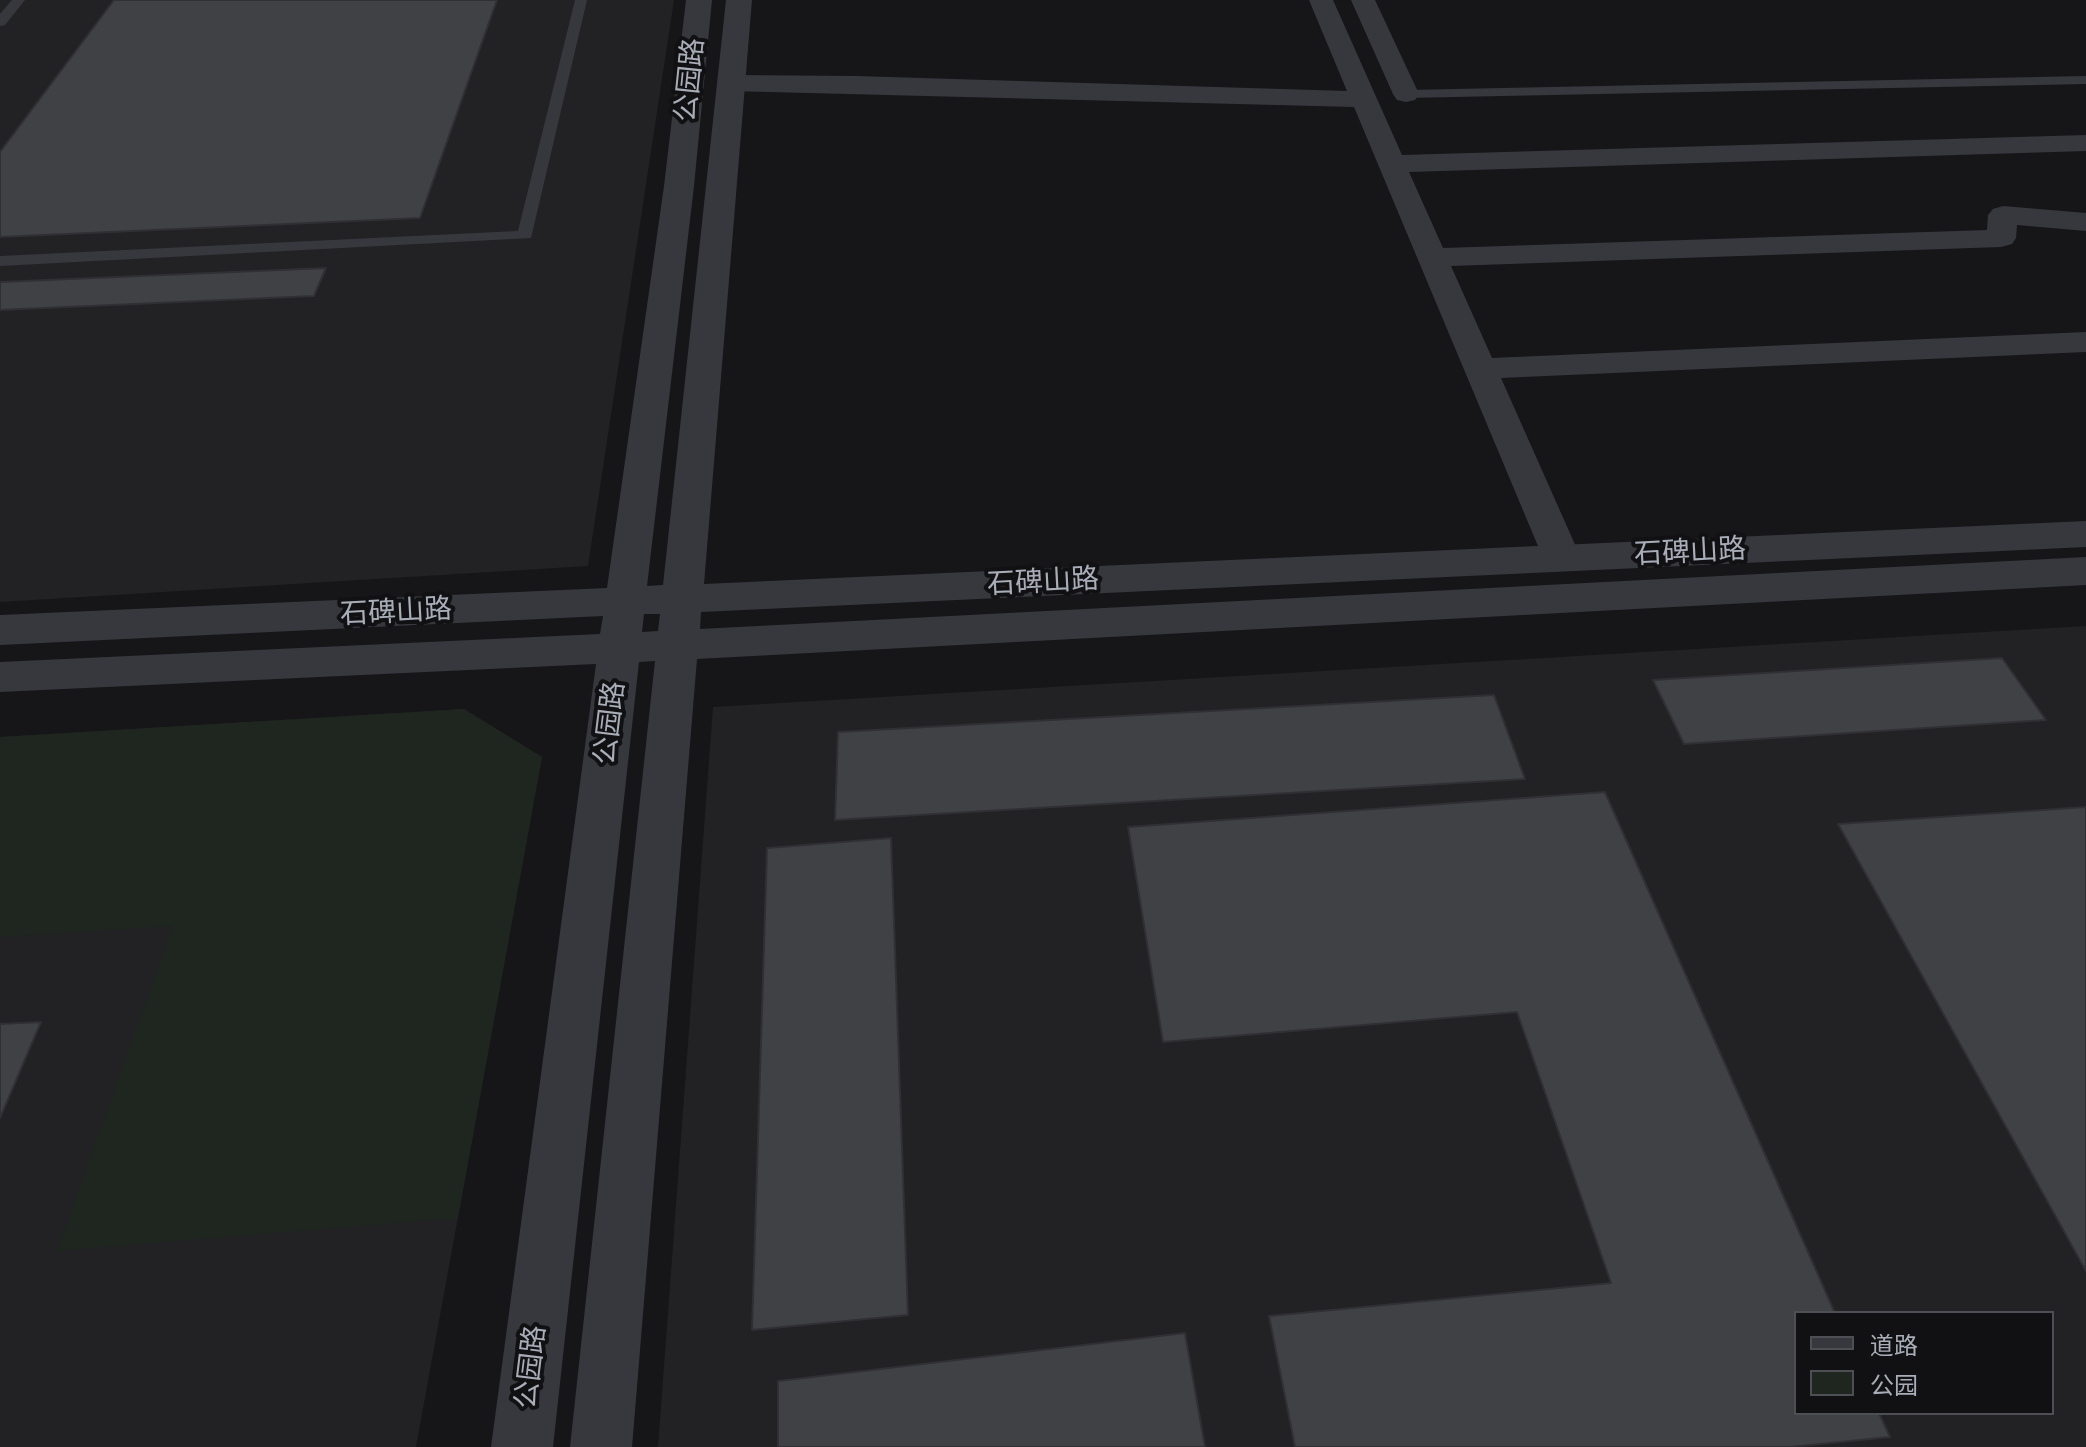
<!DOCTYPE html>
<html>
<head>
<meta charset="utf-8">
<style>
	body { margin:0 }
	#map { position:relative; width:2086px; height:1447px; overflow:hidden; background:#161618; font-family:Inter,"Noto Sans SC",sans-serif }
	canvas { display:block }
	.legend { position:absolute; left:1794px; top:1311px; width:260px; height:104px; box-sizing:border-box; background:#111113; border:2px solid #4d4f55; margin:0; padding:10px 14px; list-style:none; font-size:24px; color:#a8adb8 }
	.legend li { display:flex; align-items:center; gap:16px; height:40px }
	.legend b { width:40px; border:2px solid #4d4f55 }
</style>
</head>
<body>
<div id="map">
<canvas width="2086" height="1447"></canvas>
<ul class="legend">
<li><b style="height:10px;background:#37383d"></b>道路</li>
<li><b style="height:22px;background:#1e261f"></b>公园</li>
</ul>
</div>
<script>
const context = document.querySelector('canvas').getContext('2d');
context.lineJoin = 'round';
function fillPath(path, color) {
  context.fillStyle = color;
  context.fill(path, 'evenodd');
}
function shape(rows) {
  const path = new Path2D();
  for (const r of rows) {
    path.moveTo(r[0], r[1]);
    for (let i = 2; i < r.length; i += 2) path.lineTo(r[i], r[i + 1]);
  }
  return path;
}
function stroke(path, color, width, dash) {
  context.strokeStyle = color;
  context.lineWidth = width;
  context.lineCap = dash ? 'butt' : 'round';
  context.setLineDash(dash || []);
  context.stroke(path);
}
function drawText(font, color, halo, rows, align = 'center') {
  context.font = font + ' Inter,"Noto Sans SC",sans-serif';
  context.lineWidth = 8;
  context.setLineDash([]);
  context.textBaseline = 'middle';
  context.strokeStyle = halo;
  context.fillStyle = color;
  for (const [text, x, y, turn = 0] of rows) {
    context.save();
    context.translate(x, y);
    context.rotate((+turn || 0) * Math.PI / 180);
    context.textAlign = isNaN(turn) ? turn : align;
    if (halo) context.strokeText(text, 0, 0);
    context.fillText(text, 0, 0);
    context.restore();
  }
}
fillPath(shape([
	[0,0,674,0,588,566,0,602],
	[2086,626,2086,1447,658,1447,713,707],
	[1796,1313,2052,1313,2052,1413,1796,1413],
	[464,709,542,757,416,1447,0,1447,0,737]
]), '#222225');
fillPath(shape([
	[464,709,542,757,458,1218,57,1251,173,926,0,937,0,737]
]), '#1e261f');
const building = shape([
	[114,0,497,0,420,218,0,237,0,152,114,0],
	[326,268,314,296,0,310,0,282,326,268],
	[2002,658,2046,720,1684,744,1653,680,2002,658],
	[1494,695,1525,779,835,820,838,732,1494,695],
	[1605,792,1835,1313,1796,1313,1796,1413,1879,1413,1890,1437,1791,1447,1295,1447,1269,1316,1611,1283,1517,1012,1163,1042,1128,827,1605,792],
	[2086,807,2086,1271,1838,824,2086,807],
	[891,838,908,1315,752,1330,767,848,891,838],
	[41,1022,0,1118,0,1024,41,1022],
	[1185,1333,1205,1447,778,1447,778,1381,1185,1333]
]);
fillPath(building, '#404145');
stroke(building, '#303034', 2);
fillPath(shape([
	[12,0,25,0,5,25,0,26,0,14,12,0],
	[575,0,587,0,531,238,0,266,0,256,518,231,575,0],
	[2086,76,2086,84,1406,98,1399,94,1406,90,2086,76]
]), '#37383d');
fillPath(shape([
	[1309,0,1333,0,1402,155,2086,135,2086,151,1409,172,1443,248,1987,230,1988,215,1993,209,2003,206,2086,213,2086,231,2017,225,2016,238,2012,244,2001,247,1451,266,1492,358,2086,332,2086,352,1501,378,1581,558,1575,567,1562,571,1549,567,1543,558,1354,107,731,91,722,89,718,83,722,77,731,75,856,76,1347,91,1309,0],
	[1351,0,1375,0,1419,94,1415,100,1406,102,1397,100,1393,94,1351,0]
]), '#37383d');
fillPath(shape([
	[686,0,712,0,694,186,647,586,663,585,726,0,752,0,704,584,2086,521,2086,547,701,612,700,629,2086,557,2086,585,697,659,632,1447,570,1447,655,661,639,662,553,1447,491,1447,596,664,0,692,0,662,600,634,603,616,0,645,0,615,607,588,664,186,686,0],
	[644,614,660,614,658,631,642,632,644,614]
]), '#37383d');
drawText('28px', '#a8adb8', '#111113', [
	["公园路",690,80,-84],
	["石碑山路",1690,552,-3],
	["石碑山路",1043,582,-3],
	["石碑山路",396,612,-3],
	["公园路",610,723,-83],
	["公园路",531,1367,-83]
]);
</script>
</body>
</html>
